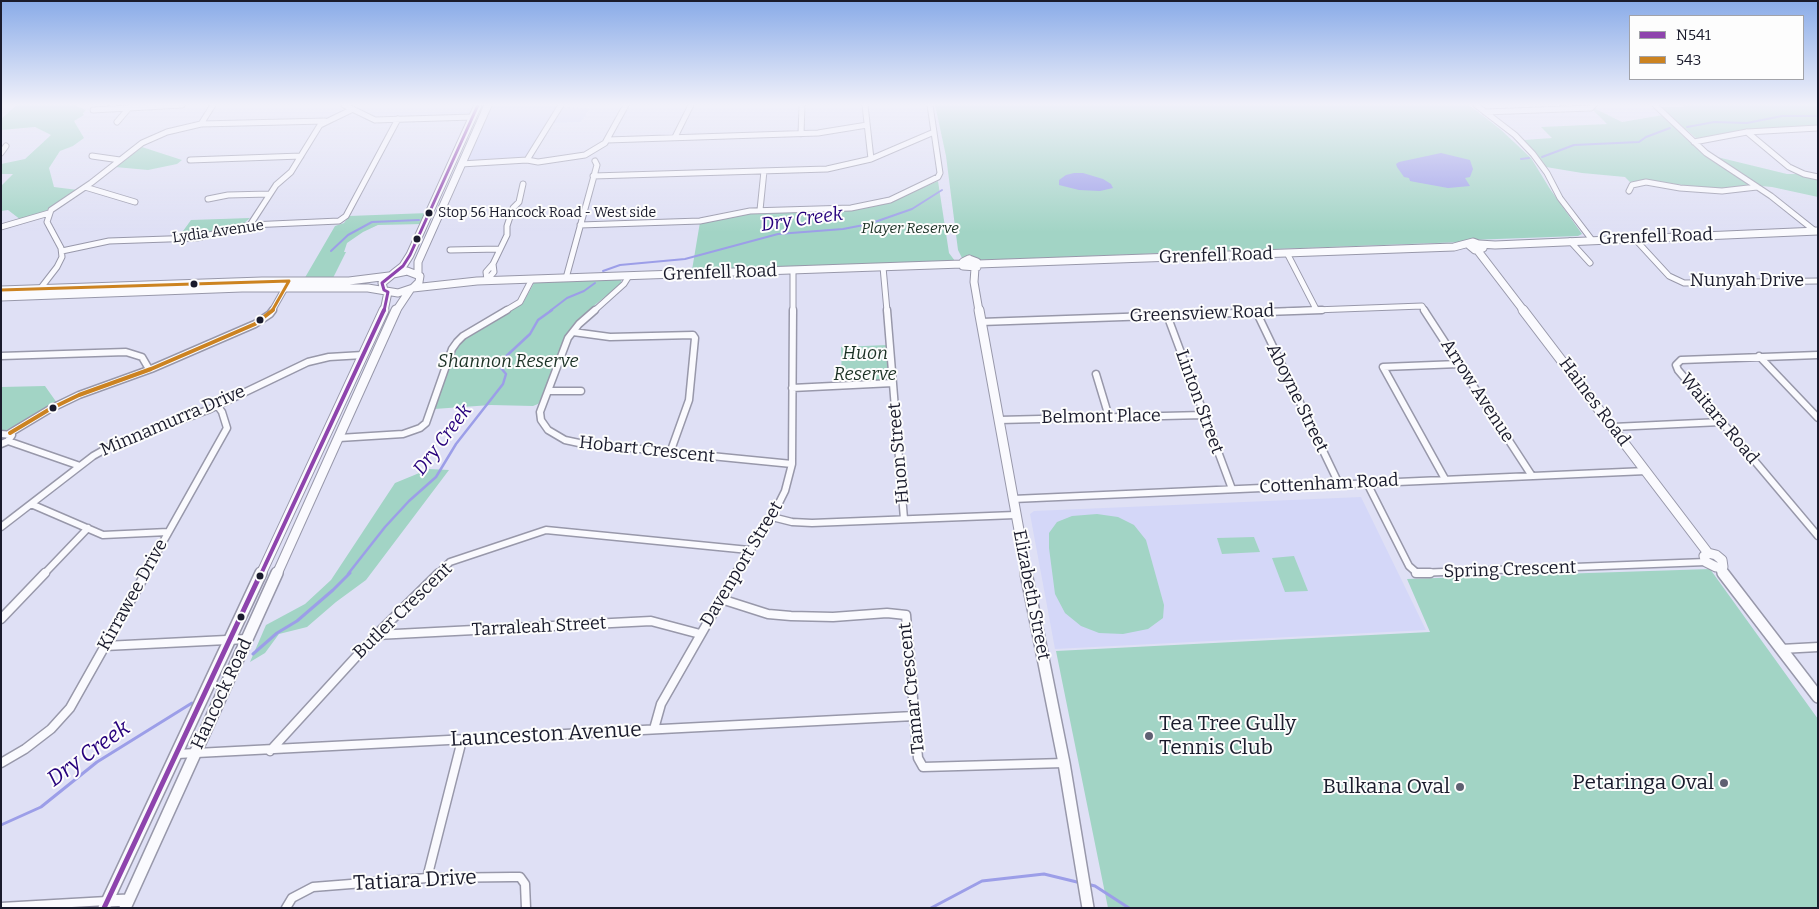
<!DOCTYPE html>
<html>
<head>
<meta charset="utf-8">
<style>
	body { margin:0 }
	#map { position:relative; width:1819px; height:909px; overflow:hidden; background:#dfe0f5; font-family:Bitter,serif }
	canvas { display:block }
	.frame { position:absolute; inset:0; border:2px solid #1a1b2c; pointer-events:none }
	.legend { position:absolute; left:1629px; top:15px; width:175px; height:65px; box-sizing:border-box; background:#fdfdfd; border:1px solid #a2a3a9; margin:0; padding:6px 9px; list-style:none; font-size:15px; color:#1a1b2c }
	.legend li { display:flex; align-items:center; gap:10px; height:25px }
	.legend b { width:25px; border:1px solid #a2a3a9 }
</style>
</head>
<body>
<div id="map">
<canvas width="1819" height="909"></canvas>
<div class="frame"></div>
<ul class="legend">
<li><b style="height:6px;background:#8e44ad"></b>N541</li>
<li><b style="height:6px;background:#cc8321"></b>543</li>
</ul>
</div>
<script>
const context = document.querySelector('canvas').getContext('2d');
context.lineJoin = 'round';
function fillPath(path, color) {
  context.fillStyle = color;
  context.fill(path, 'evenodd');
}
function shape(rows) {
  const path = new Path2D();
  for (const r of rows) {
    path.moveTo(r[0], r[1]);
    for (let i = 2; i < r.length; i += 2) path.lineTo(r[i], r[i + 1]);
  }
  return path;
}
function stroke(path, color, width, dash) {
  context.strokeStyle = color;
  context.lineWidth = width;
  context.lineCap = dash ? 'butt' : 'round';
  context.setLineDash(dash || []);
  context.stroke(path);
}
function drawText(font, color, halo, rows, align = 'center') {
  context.font = font + ' Bitter,serif';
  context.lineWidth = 4;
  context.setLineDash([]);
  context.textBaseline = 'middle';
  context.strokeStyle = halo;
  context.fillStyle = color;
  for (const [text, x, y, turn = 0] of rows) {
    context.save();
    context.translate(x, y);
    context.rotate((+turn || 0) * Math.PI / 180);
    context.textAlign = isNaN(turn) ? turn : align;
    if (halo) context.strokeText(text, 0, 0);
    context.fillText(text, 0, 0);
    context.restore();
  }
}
fillPath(shape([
	[491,105,558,105,526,158,468,162,467,159],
	[563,107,590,108,581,122,553,123],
	[1361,497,1426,630,1055,649,1030,514,1034,511]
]), '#d4d7f8');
fillPath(shape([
	[17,105,74,105,86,110,83,113,84,115,74,121,84,138,73,146,60,151,49,168,54,187,78,190,53,205,44,213,21,220,8,210,1,211,1,186,13,174,1,174,1,164,25,159,51,135,35,127,1,130,1,119],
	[935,105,1469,105,1500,129,1531,158,1550,189,1582,234,1578,236,1470,240,1463,242,980,260,962,258,958,250,946,156],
	[1682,105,1818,105,1818,127,1745,130,1722,134,1713,138,1697,139,1660,107,1684,107],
	[1592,109,1596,109,1622,122,1663,115,1749,184,1747,186,1721,190,1644,180,1630,182,1625,177,1582,173,1546,167,1524,140,1552,138,1541,127,1607,124],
	[142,147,182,160,177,164,148,170,115,167],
	[1713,156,1787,174,1798,174,1818,179,1818,197,1772,187,1761,186],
	[938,181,949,253,955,261,692,270,700,222,751,213,864,208,892,201],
	[428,213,423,224,378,225,363,232,347,243,344,252,346,252,332,280,303,281,335,226,344,223,349,216],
	[250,218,243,224,210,234,178,238,191,220],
	[621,279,621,284,596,304,565,338,540,401,538,404,533,406,491,405,434,409,455,349,465,336,523,303,534,283],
	[887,345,888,379,886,381,842,383,841,347],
	[45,386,57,403,1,433,1,387],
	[429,469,449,470,366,580,336,602,307,627,279,634,265,653,250,662,266,625,305,604,331,580,395,483],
	[1097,514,1118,517,1134,525,1146,540,1164,605,1163,618,1148,629,1123,634,1099,633,1081,626,1065,613,1055,594,1049,548,1049,533,1057,522,1072,516],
	[1254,537,1260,552,1222,554,1217,538],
	[1294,556,1308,591,1285,592,1272,558],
	[1710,569,1818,719,1818,908,1108,908,1056,651,1430,632,1407,579]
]), '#a2d4c5');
fillPath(shape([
	[1441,153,1470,160,1473,169,1470,177,1465,178,1470,186,1448,188,1415,182,1410,181,1409,178,1404,177,1397,167,1396,164,1399,162],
	[1074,173,1083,173,1103,179,1111,184,1113,188,1100,191,1079,190,1059,185,1059,180,1066,175]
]), '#9c9ee8');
stroke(shape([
	[1687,127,1714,122,1747,123,1782,116,1818,116],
	[1542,157,1574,145,1639,142,1646,137,1670,128],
	[1521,159,1529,158],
	[331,251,348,235,372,222,419,220],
	[603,271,620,265,685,259,778,234,843,229,869,224,912,209,942,190],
	[550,311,567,298,584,291,595,283]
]), '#9c9ee8', 2);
stroke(shape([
	[348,574,385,527,409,501,436,477,456,444,503,384,506,374,501,368,501,361,530,334,538,320,552,310]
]), '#9c9ee8', 2.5);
stroke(shape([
	[253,654,277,633,297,621,333,590,350,573],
	[1,825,41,807,97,762,192,703],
	[1087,884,1095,886,1129,908],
	[931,908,982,881,1044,874,1081,883]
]), '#9c9ee8', 3);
const streetFar2 = shape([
	[344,105,375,120,473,117],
	[865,105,871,159],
	[1476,105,1515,135,1533,154,1547,173,1560,198,1592,240],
	[1655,105,1706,153,1771,196,1815,231],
	[93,110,182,105],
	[1485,112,1591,108,1594,105],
	[117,122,129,108],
	[201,124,213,105],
	[1747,132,1789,167,1804,174,1818,177],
	[801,134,802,105],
	[675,137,691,105],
	[607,140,818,133,867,125],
	[1694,142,1747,132,1818,128],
	[1,153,6,146],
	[92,156,120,160],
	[190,160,301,156],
	[527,160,561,105],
	[461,164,527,160,538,162,585,155,605,143,626,105],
	[593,176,827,169,871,159,934,132],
	[85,187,135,202],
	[1629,191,1632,185,1646,182,1680,188,1722,191,1757,187],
	[208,199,228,195,269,194],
	[760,210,764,171],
	[250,225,276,185,291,172,320,125,353,109],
	[580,225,700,221,750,211,851,208,890,200,938,177,940,173,930,105],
	[1,227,49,213],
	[1634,238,1669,276,1684,283,1818,281],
	[1570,241,1590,263],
	[450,250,499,249],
	[62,251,109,241,197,238,250,225,339,221,346,216,398,119],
	[1287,253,1316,309],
	[883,267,887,311],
	[566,278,597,165,595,161],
	[487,280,486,272,493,264,507,235,507,226,513,208,519,202,523,184],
	[487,280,494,272,493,264],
	[40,289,57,267,62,257,61,248,47,222,51,210,91,183,142,143,167,132,201,124,325,121],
	[272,311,285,288],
	[505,311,520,302,532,279],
	[594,311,624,284,629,276],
	[793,311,793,270],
	[1287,311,1422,306,1425,311]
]);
const streetFar1 = shape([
	[595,310,579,324,568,338,540,412,541,420,548,430,565,440,579,443,792,464],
	[887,310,904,519],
	[1424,310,1532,476],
	[1256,311,1339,484],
	[1167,315,1232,489],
	[981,322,1322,310],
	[573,332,610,337,693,335,695,338,689,400,670,453],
	[1818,355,1681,360,1676,365,1678,370,1818,536],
	[1,356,126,352,142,357,149,369],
	[1759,356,1818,418],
	[1096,374,1109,417],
	[792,388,893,383],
	[548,391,581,391],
	[999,420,1204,415],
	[1613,427,1721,422],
	[10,433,50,409,79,395,151,369,255,324,270,314,273,310],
	[1,434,12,435,8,441,1,444],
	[339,438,403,434,420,428,426,423,452,349,457,342,463,336,507,310],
	[8,441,80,466],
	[1445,479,1383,367,1459,364],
	[1367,483,1409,566,1417,573,1706,562],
	[1013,499,1646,471],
	[31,504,103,535,168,532],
	[772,517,792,522,812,523,1015,515],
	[1,527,93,456,109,447,210,409,308,362,329,357,363,355],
	[44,574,88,528],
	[145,574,227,428,222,412,217,405],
	[438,574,450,562,546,530,749,550],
	[735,574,772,517,785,491,792,464,793,310]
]);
const street = shape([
	[1416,573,1430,573],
	[721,599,768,614,791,616,833,617,887,613,906,615,918,758,923,767,1064,763],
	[1,619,45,573],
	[376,635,651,621,700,634],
	[105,646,247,639],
	[1781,649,1818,647],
	[654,729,661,704,736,573],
	[270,751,376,635,439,573],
	[177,754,914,716],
	[1,763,25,749,51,729,70,708,146,573],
	[427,878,462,740],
	[1,907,107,901],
	[286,908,292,898,313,887,427,878,512,877,520,877,525,884,526,908]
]);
const secondaryFar2 = shape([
	[1479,244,1495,245,1818,231],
	[1478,251,1524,311],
	[969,259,977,262,977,267,963,266,963,262,969,259],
	[978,264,1454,247,1473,242,1481,245,1483,248,1475,250,1469,245],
	[975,268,974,282,979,311],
	[394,273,403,266,410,255,478,105],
	[418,274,418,262,488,105],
	[413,288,477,281,962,264],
	[1,290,262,281,349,281,389,276],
	[1,297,242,288,368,288,398,293,413,288,419,282,420,276,407,271,393,274,382,283,384,290],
	[384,311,388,292],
	[396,311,410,290]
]);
const secondaryFar1 = shape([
	[979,310,1027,574],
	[1523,310,1708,553],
	[1708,553,1716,555,1722,560,1723,567,1716,567,1706,562,1704,556,1708,553],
	[1720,568,1724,574],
	[261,574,384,310],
	[277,574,396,310]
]);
const secondary = shape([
	[1026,573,1064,763,1088,908],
	[1723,573,1818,697],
	[107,901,128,900],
	[104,908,261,573],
	[125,908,277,573]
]);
stroke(streetFar2, '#9898aa', 7);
stroke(streetFar1, '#9898aa', 9);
stroke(street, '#9898aa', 11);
stroke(secondaryFar2, '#9898aa', 9);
stroke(secondaryFar1, '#9898aa', 11);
stroke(secondary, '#9898aa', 14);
stroke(streetFar2, '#fafafe', 5);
stroke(streetFar1, '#fafafe', 6);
stroke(street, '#fafafe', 8);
stroke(secondaryFar2, '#fafafe', 7);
stroke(secondaryFar1, '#fafafe', 9);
stroke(secondary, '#fafafe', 11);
stroke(shape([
	[384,311,388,292,384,290,382,283,403,266,410,255,478,105]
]), '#8e44ad', 3);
stroke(shape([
	[261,574,384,310]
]), '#8e44ad', 4);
stroke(shape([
	[104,908,261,573]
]), '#8e44ad', 5);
stroke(shape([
	[1,290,289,281,272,311]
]), '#cc8321', 3);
stroke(shape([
	[10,433,50,409,79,395,151,369,255,324,273,310]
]), '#cc8321', 4);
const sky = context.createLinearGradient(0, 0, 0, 232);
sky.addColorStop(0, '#89abe8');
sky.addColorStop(0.45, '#f1f1fa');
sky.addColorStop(1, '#f1f1fa00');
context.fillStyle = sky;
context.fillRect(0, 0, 1819, 232);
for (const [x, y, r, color] of [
	[429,213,4.5,"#1a1b2c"],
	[417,239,4.5,"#1a1b2c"],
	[194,284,4.5,"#1a1b2c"],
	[260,320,4.5,"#1a1b2c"],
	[53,408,4.5,"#1a1b2c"],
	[260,576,4.5,"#1a1b2c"],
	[241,617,4.5,"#1a1b2c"],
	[1149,736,5,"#5f6072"],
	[1724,783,5,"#5f6072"],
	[1460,787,5,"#5f6072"]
]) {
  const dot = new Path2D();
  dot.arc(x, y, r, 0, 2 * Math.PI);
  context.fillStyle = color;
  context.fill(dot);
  stroke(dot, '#fdfdfd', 2);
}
drawText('14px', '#1a1b2c', '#fdfdfd', [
	["Stop 56 Hancock Road - West side",438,213]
], 'left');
drawText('italic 15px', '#1b3125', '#fdfdfd', [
	["Player Reserve",910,229]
]);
drawText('15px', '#1a1b2c', '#fdfdfd', [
	["Lydia Avenue",218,232,-8]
]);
drawText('18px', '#1a1b2c', '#fdfdfd', [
	["Grenfell Road",1656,237,-2],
	["Grenfell Road",1216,256,-2],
	["Grenfell Road",720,273,-2],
	["Nunyah Drive",1747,281],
	["Greensview Road",1202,314,-2],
	["Arrow Avenue",1477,391,57],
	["Aboyne Street",1297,398,64],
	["Linton Street",1199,402,70],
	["Haines Road",1594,402,53],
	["Belmont Place",1101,417,-1],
	["Waitara Road",1719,419,50],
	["Minnamurra Drive",173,421,-23],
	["Hobart Crescent",647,450,6],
	["Huon Street",899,453,-95],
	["Cottenham Road",1329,484,-3],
	["Davenport Street",742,564,-59],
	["Spring Crescent",1510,570,-2],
	["Kirrawee Drive",133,595,-61],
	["Elizabeth Street",1031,595,79],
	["Butler Crescent",403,611,-44],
	["Tarraleah Street",539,627,-3],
	["Tamar Crescent",912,688,-96],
	["Hancock Road",222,694,-65]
]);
drawText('italic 18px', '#1b3125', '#fdfdfd', [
	["Huon",865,354],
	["Reserve",865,375],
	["Shannon Reserve",508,362]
]);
drawText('italic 19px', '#26007c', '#fdfdfd', [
	["Dry Creek",802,220,-8],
	["Dry Creek",443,440,-53]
]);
drawText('21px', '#1a1b2c', '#fdfdfd', [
	["Tea Tree Gully",1159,724,"left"],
	["Tennis Club",1159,748,"left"],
	["Petaringa Oval",1714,783],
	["Bulkana Oval",1450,787]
], 'right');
drawText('21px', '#1a1b2c', '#fdfdfd', [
	["Launceston Avenue",546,735,-3],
	["Tatiara Drive",415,881,-3]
]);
drawText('italic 22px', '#26007c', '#fdfdfd', [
	["Dry Creek",89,754,-36]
]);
</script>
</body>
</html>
